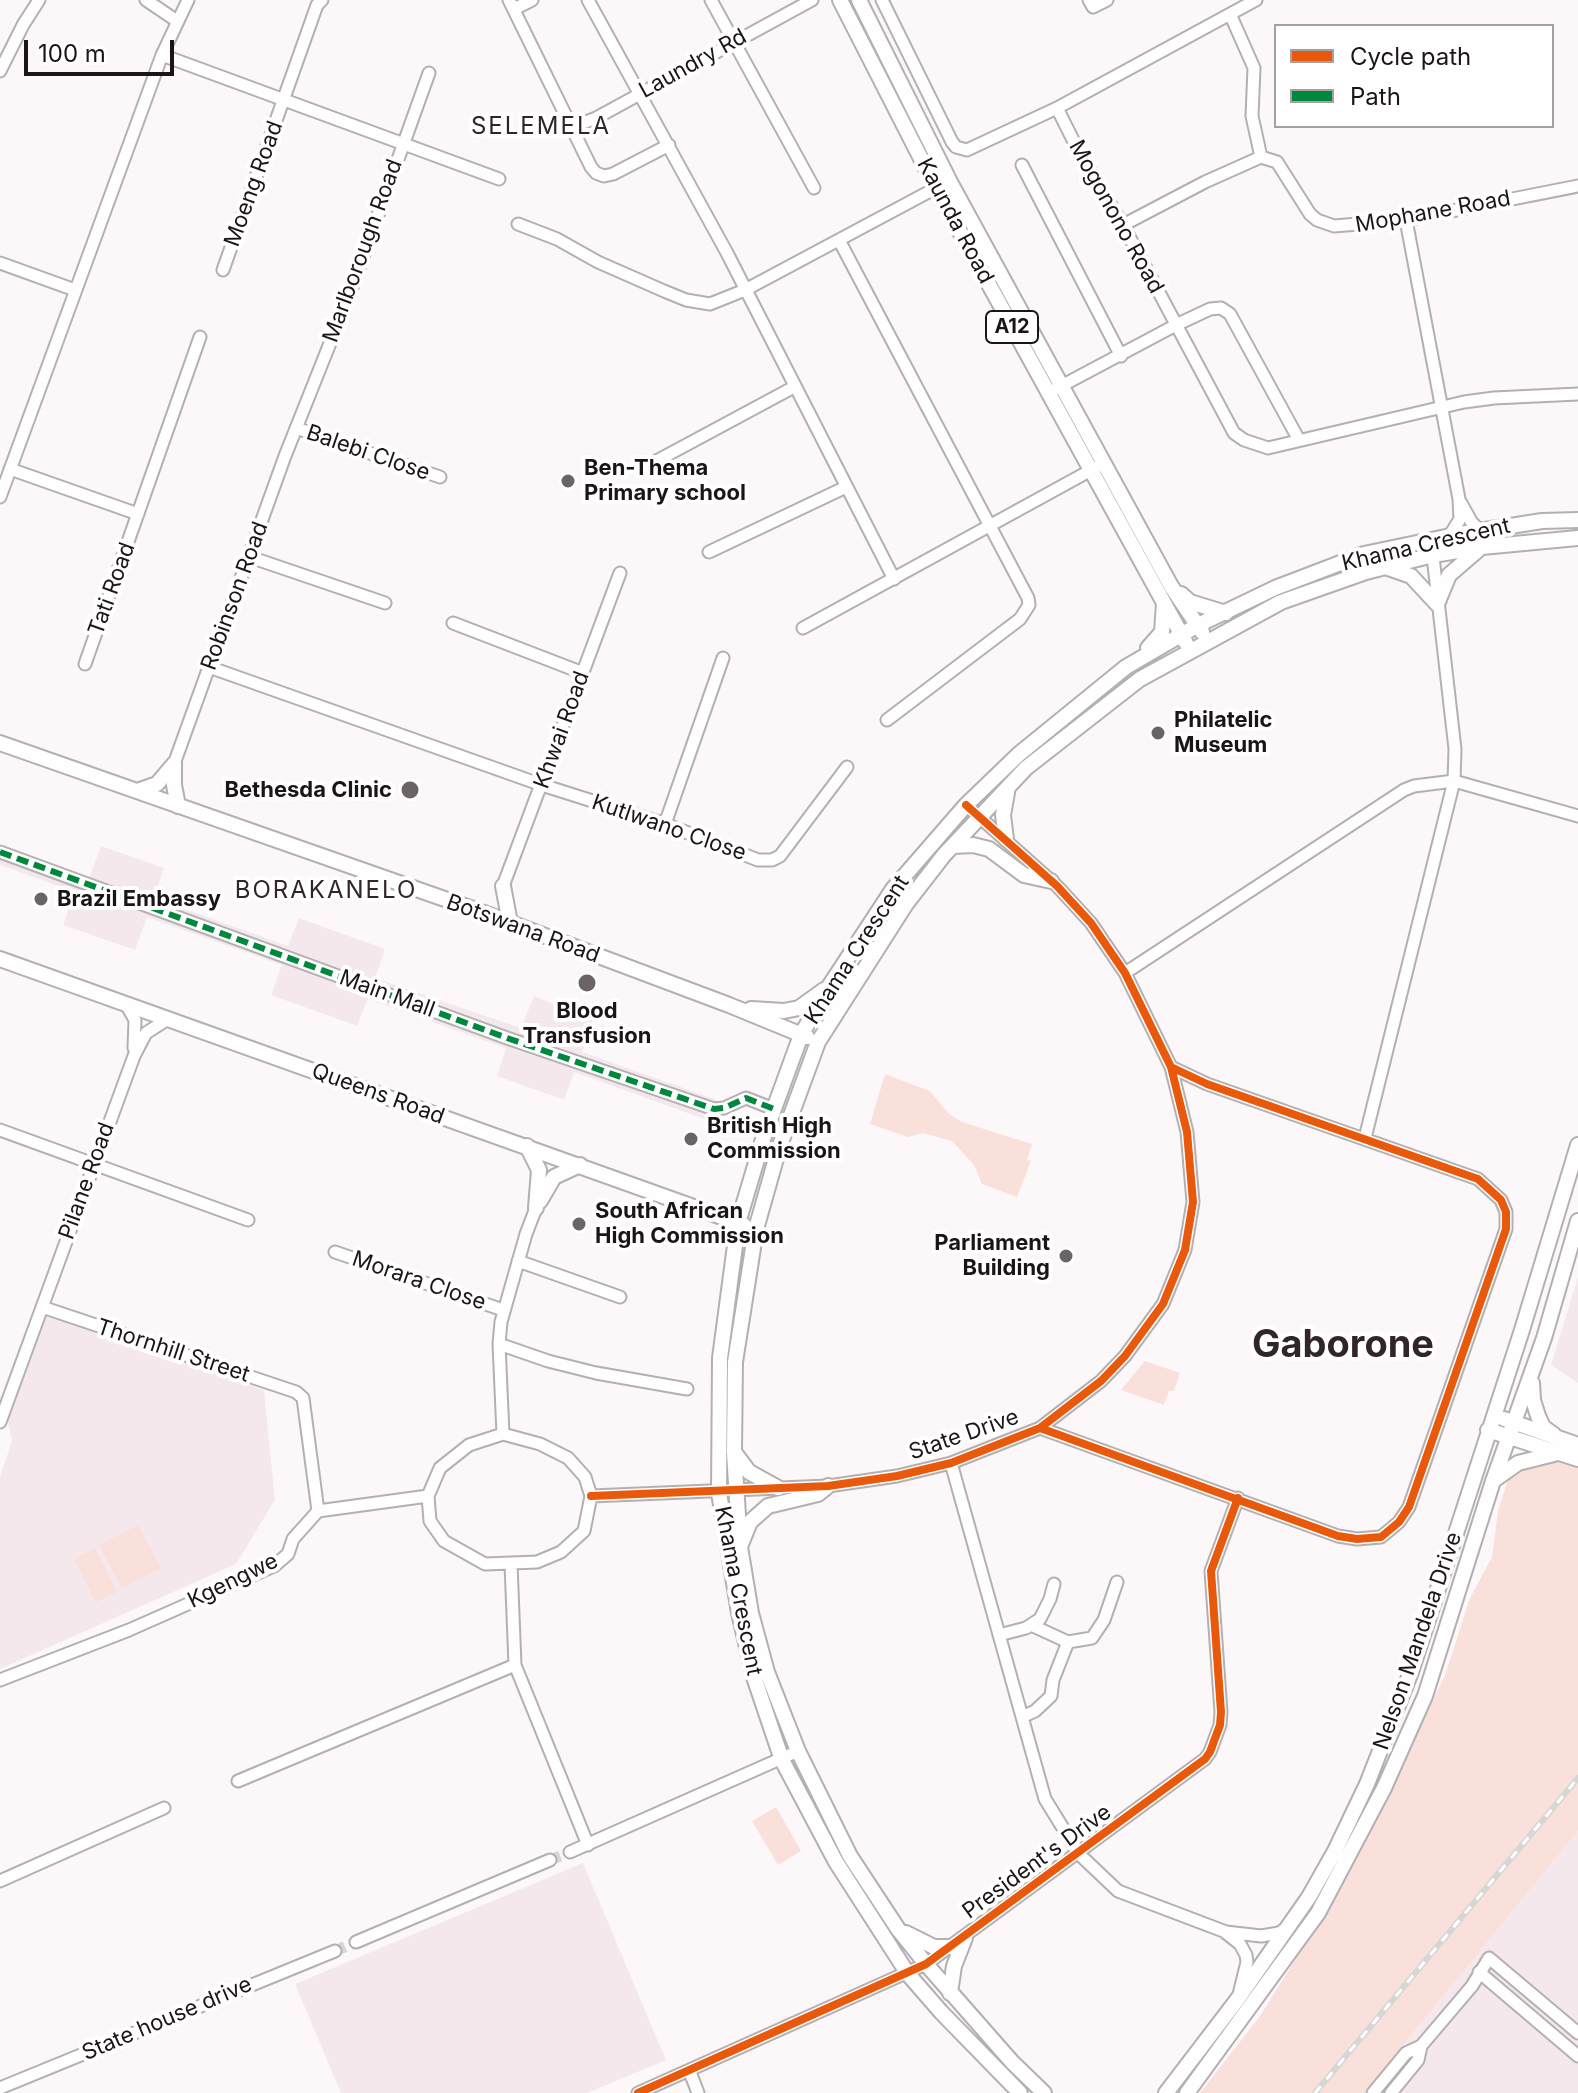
<!DOCTYPE html>
<html>
<head>
<meta charset="utf-8">
<style>
	body { margin:0 }
	#map { position:relative; width:1578px; height:2093px; overflow:hidden; background:#fcf8fa; font-family:Inter,sans-serif }
	canvas { display:block }
	.legend { position:absolute; left:1274px; top:24px; width:280px; height:104px; box-sizing:border-box; background:#fff; border:2px solid #a4a1a3; margin:0; padding:10px 14px; list-style:none; font-size:24px; color:#1b1518 }
	.legend li { display:flex; align-items:center; gap:16px; height:40px }
	.legend b { width:40px; border:2px solid #a4a1a3 }
	.scale { position:absolute; left:24px; top:40px; width:150px; height:36px; box-sizing:border-box; border:4px solid #1b1518; border-top:0; padding-left:10px; font-size:24px; line-height:28px; white-space:nowrap; color:#1b1518; -webkit-text-stroke:6px #fff; paint-order:stroke }
</style>
</head>
<body>
<div id="map">
<canvas width="1578" height="2093"></canvas>
<ul class="legend">
<li><b style="height:10px;background:#e8590c"></b>Cycle path</li>
<li><b style="height:10px;background:#00873e"></b>Path</li>
</ul>
<div class="scale">100 m</div>
</div>
<script>
const context = document.querySelector('canvas').getContext('2d');
context.lineJoin = 'round';
function fillPath(path, color) {
  context.fillStyle = color;
  context.fill(path, 'evenodd');
}
function shape(rows) {
  const path = new Path2D();
  for (const r of rows) {
    path.moveTo(r[0], r[1]);
    for (let i = 2; i < r.length; i += 2) path.lineTo(r[i], r[i + 1]);
  }
  return path;
}
function stroke(path, color, width, dash) {
  context.strokeStyle = color;
  context.lineWidth = width;
  context.lineCap = dash ? 'butt' : 'round';
  context.setLineDash(dash || []);
  context.stroke(path);
}
function drawText(font, color, halo, rows, align = 'center') {
  context.font = font + ' Inter,sans-serif';
  context.lineWidth = 8;
  context.setLineDash([]);
  context.textBaseline = 'middle';
  context.strokeStyle = halo;
  context.fillStyle = color;
  for (const [text, x, y, turn = 0] of rows) {
    context.save();
    context.translate(x, y);
    context.rotate((+turn || 0) * Math.PI / 180);
    context.textAlign = isNaN(turn) ? turn : align;
    if (halo) context.strokeText(text, 0, 0);
    context.fillText(text, 0, 0);
    context.restore();
  }
}
fillPath(shape([
	[0,846,89,878,101,846,164,868,154,898,288,946,299,918,385,949,375,978,521,1028,534,996,593,1020,582,1052,717,1100,710,1121,574,1072,564,1100,497,1076,506,1048,368,999,357,1026,271,995,282,965,147,917,135,950,63,925,75,892,0,865],
	[1578,1277,1578,1383,1551,1365],
	[36,1314,160,1350,220,1362,221,1376,264,1390,275,1500,236,1564,0,1669,0,1477,12,1441,4,1405],
	[1578,1831,1578,2093,1364,2093,1462,1973],
	[583,1863,666,2060,587,2093,341,2093,295,1984]
]), '#f4e8ed');
fillPath(shape([
	[885,1074,930,1091,949,1114,962,1122,1032,1144,1027,1160,1031,1161,1017,1197,982,1184,974,1165,952,1141,923,1133,908,1137,870,1124],
	[1145,1361,1180,1373,1174,1391,1169,1391,1164,1405,1121,1390],
	[1551,1458,1578,1467,1578,1831,1364,2093,1200,2093,1260,2016,1332,1901,1371,1831,1445,1675,1470,1598,1492,1557,1498,1511,1510,1473],
	[138,1525,161,1568,122,1588,99,1545],
	[95,1548,117,1592,96,1602,74,1559],
	[776,1807,801,1851,778,1865,752,1821]
]), '#f9e0da');
stroke(shape([
	[550,1860,570,1852],
	[335,1951,356,1942]
]), '#dad6d8', 11, [11, 5.5]);
const minor = shape([
	[146,0,177,21],
	[509,0,591,167,596,173,604,176,613,174,669,145],
	[588,0,727,253,894,579],
	[711,0,814,188],
	[882,0,952,142,956,147,967,150,1057,108,1256,0],
	[1089,0,1093,7,1107,0],
	[514,9,532,0],
	[1230,14,1254,68,1252,116,1261,157],
	[162,55,499,179],
	[0,71,23,25,39,0],
	[1057,108,1079,152,1123,225,1234,433,1244,440,1268,448,1464,402,1494,398,1578,394],
	[573,127,596,118,812,0],
	[1022,165,1121,356],
	[1406,220,1459,499,1460,519,1450,535],
	[518,224,557,239,598,262,664,291,686,300,710,304,745,290,936,188],
	[1123,225,1205,182,1261,157,1277,162,1310,214,1317,220,1334,226,1406,220,1578,186],
	[840,242,1028,598,1029,605,1020,619,887,720],
	[0,263,75,290],
	[223,270,317,5,322,0],
	[1048,393,1176,325,1210,309,1221,308,1230,314,1299,440],
	[296,428,440,477],
	[647,466,794,387],
	[10,469,138,514],
	[0,497,162,55,188,0],
	[1461,503,1472,523,1480,530],
	[709,552,846,487],
	[250,557,385,603],
	[453,623,583,673],
	[803,628,1104,463],
	[85,664,200,337],
	[209,667,542,785,665,824,758,860,772,860,780,856,847,767],
	[174,764,285,456,350,293,429,73],
	[665,824,723,658],
	[0,852,507,1038,714,1109,724,1108,746,1098,774,1109],
	[503,886,620,573],
	[1125,973,1404,790,1414,786,1454,781,1578,816],
	[126,1004,135,1020,134,1048],
	[0,1130,248,1220],
	[1365,1138,1454,781,1455,749,1431,539],
	[335,1252,503,1310],
	[518,1261,620,1297],
	[42,1307,296,1392,303,1398,318,1511],
	[499,1344,548,1361,596,1373,687,1389],
	[0,1422,134,1056,146,1033,168,1019],
	[1040,1428,1338,1536,1357,1539,1381,1537,1399,1522,1409,1507,1506,1229,1506,1212,1501,1200,1478,1179,1207,1084,1171,1067],
	[503,1434,540,1444,568,1458,585,1477,591,1496,584,1531,561,1552,537,1562,485,1564,444,1541,430,1521,428,1496,440,1468,469,1445,503,1434],
	[503,1434,499,1344,501,1322,526,1234,536,1208],
	[951,1463,1045,1799,1079,1854,1118,1891,1226,1932,1261,1936,1279,1933,1288,1927],
	[591,1496,828,1486,897,1476,951,1463,1040,1428,1101,1381,1125,1356,1163,1304,1185,1250,1193,1202,1187,1132,1171,1067,1125,973,1091,923,1057,886,966,805],
	[318,1511,428,1496],
	[511,1564,515,1665,588,1845],
	[1031,1625,1068,1642],
	[999,1635,1026,1628,1040,1619,1050,1599,1054,1584],
	[0,1680,129,1630,274,1566,288,1554,293,1539,318,1511],
	[1022,1717,1035,1711,1051,1696,1053,1680,1068,1642,1092,1638,1104,1620,1117,1582],
	[238,1781,515,1665],
	[570,1852,798,1751],
	[0,1881,164,1808],
	[1226,1933,1240,1944,1246,1955,1247,1962,1240,1990],
	[356,1942,550,1860],
	[1479,1972,1578,2056],
	[690,2072,698,2093],
	[0,2088,335,1951],
	[638,2093,926,1964,1205,1759,1210,1752,1220,1725,1221,1712,1211,1571,1238,1498],
	[1373,2093,1406,2053,1421,2046,1472,1986,1489,1958,1578,2033],
	[1391,2093,1418,2060,1421,2046]
]);
const major = shape([
	[840,0,936,188,1186,643],
	[859,0,950,182,1171,586,1202,632],
	[1388,568,1411,576,1437,604],
	[1181,594,1190,602,1226,613],
	[1437,604,1449,575,1478,550],
	[1148,648,1162,632,1164,603],
	[0,743,476,910,729,1005,807,1037],
	[174,764,174,785,178,806],
	[137,791,157,784,174,764],
	[1006,839,1003,815,1008,787],
	[953,846,973,845,989,849,1024,875,1051,881],
	[503,886,510,923],
	[0,959,744,1225],
	[751,1009,784,1011,799,1008,824,990],
	[527,1146,539,1170,536,1208],
	[540,1201,554,1177,580,1165],
	[1532,1383,1533,1400,1538,1416,1543,1427,1554,1435],
	[1504,1419,1578,1445],
	[1488,1430,1578,1459],
	[734,1452,749,1472,778,1488],
	[1494,1480,1518,1463,1554,1454],
	[741,1544,750,1522,768,1506,818,1494,828,1486],
	[906,1933,934,1947,950,1947],
	[950,1993,954,1966,965,1938],
	[1020,2093,941,2012,908,1974,836,1862,782,1760,754,1677,739,1613,719,1493,720,1358,738,1223,763,1139,801,1035,830,985,893,889,966,805,1019,754,1126,667,1198,625,1275,588,1364,554,1460,534,1542,521,1578,520],
	[1044,2093,1012,2062,926,1964,898,1929,850,1856,798,1751,767,1672,751,1613,740,1547,734,1452,735,1362,756,1229,779,1148,818,1042,906,904,944,855,1026,768,1140,679,1281,602,1366,572,1433,555,1482,547,1578,538],
	[1166,2093,1237,2000,1309,1897,1335,1851,1367,1784,1411,1672,1522,1330,1578,1145],
	[1187,2093,1318,1913,1384,1788,1425,1696,1493,1481,1544,1338,1578,1221]
]);
stroke(minor, '#b4b0b2', 15);
stroke(major, '#b4b0b2', 18);
stroke(minor, '#fffefe', 11);
stroke(major, '#fffefe', 14);
const rail = shape([
	[1315,2093,1578,1778]
]);
stroke(rail, '#d7d6d7', 6);
stroke(rail, '#fff', 3, [9]);
stroke(shape([
	[0,852,507,1038,714,1109,724,1108,746,1098,774,1109]
]), '#00873e', 6, [12, 6]);
stroke(shape([
	[1040,1428,1338,1536,1357,1539,1381,1537,1399,1522,1409,1507,1506,1229,1506,1212,1501,1200,1478,1179,1207,1084,1171,1067],
	[591,1496,828,1486,897,1476,951,1463,1040,1428,1101,1381,1125,1356,1163,1304,1185,1250,1193,1202,1187,1132,1171,1067,1125,973,1091,923,1057,886,966,805],
	[638,2093,926,1964,1205,1759,1210,1752,1220,1725,1221,1712,1211,1571,1238,1498]
]), '#e8590c', 8);
for (const [x, y, r, color] of [
	[568,481,8,"#6a6467"],
	[1158,733,8,"#6a6467"],
	[410,790,10,"#6a6467"],
	[41,899,8,"#6a6467"],
	[587,983,10,"#6a6467"],
	[691,1139,8,"#6a6467"],
	[579,1224,8,"#6a6467"],
	[1066,1256,8,"#6a6467"]
]) {
  const dot = new Path2D();
  dot.arc(x, y, r, 0, 2 * Math.PI);
  context.fillStyle = color;
  context.fill(dot);
  stroke(dot, '#fff', 3);
}
for (const [x, y, w] of [
	[1012,327,52]
]) {
  const box = new Path2D();
  box.roundRect(x - w / 2, y - 16, w, 32, 6);
  context.fillStyle = '#fff';
  context.fill(box);
  stroke(box, '#1b1518', 2);
}
drawText('bold 20px', '#1b1518', null, [
	["A12",1012,327]
]);
drawText('22px', '#1b1518', '#fff', [
	["Laundry Rd",693,64,-29],
	["Moeng Road",254,184,-70],
	["Mophane Road",1433,212,-10],
	["Mogonono Road",1116,217,61],
	["Kaunda Road",955,221,62],
	["Marlborough Road",363,251,-70],
	["Balebi Close",368,453,19],
	["Khama Crescent",1426,545,-13],
	["Tati Road",112,589,-70],
	["Robinson Road",235,596,-70],
	["Khwai Road",562,730,-70],
	["Kutlwano Close",669,828,19],
	["Botswana Road",523,929,20],
	["Khama Crescent",857,950,-57],
	["Main Mall",387,994,20],
	["Queens Road",378,1094,20],
	["Pilane Road",87,1181,-70],
	["Morara Close",419,1281,19],
	["Thornhill Street",173,1351,18],
	["State Drive",964,1435,-19],
	["Kgengwe",233,1581,-26],
	["Khama Crescent",738,1591,79],
	["Nelson Mandela Drive",1418,1641,-71],
	["President's Drive",1037,1862,-36],
	["State house drive",167,2019,-23]
]);
drawText('bold 22px', '#1b1518', '#fff', [
	["Ben-Thema",584,468],
	["Primary school",584,493],
	["Philatelic",1174,720],
	["Museum",1174,745],
	["Bethesda Clinic",392,790,"right"],
	["Brazil Embassy",57,899],
	["Blood",587,1011,"center"],
	["Transfusion",587,1036,"center"],
	["British High",707,1126],
	["Commission",707,1151],
	["South African",595,1211],
	["High Commission",595,1236],
	["Parliament",1050,1243,"right"],
	["Building",1050,1268,"right"]
], 'left');
context.letterSpacing = '2px';
drawText('24px', '#32242b', '#fff', [
	["SELEMELA",541,127],
	["BORAKANELO",326,891]
]);
context.letterSpacing = '0px';
drawText('bold 38px', '#32242b', '#fff', [
	["Gaborone",1343,1346]
]);
</script>
</body>
</html>
